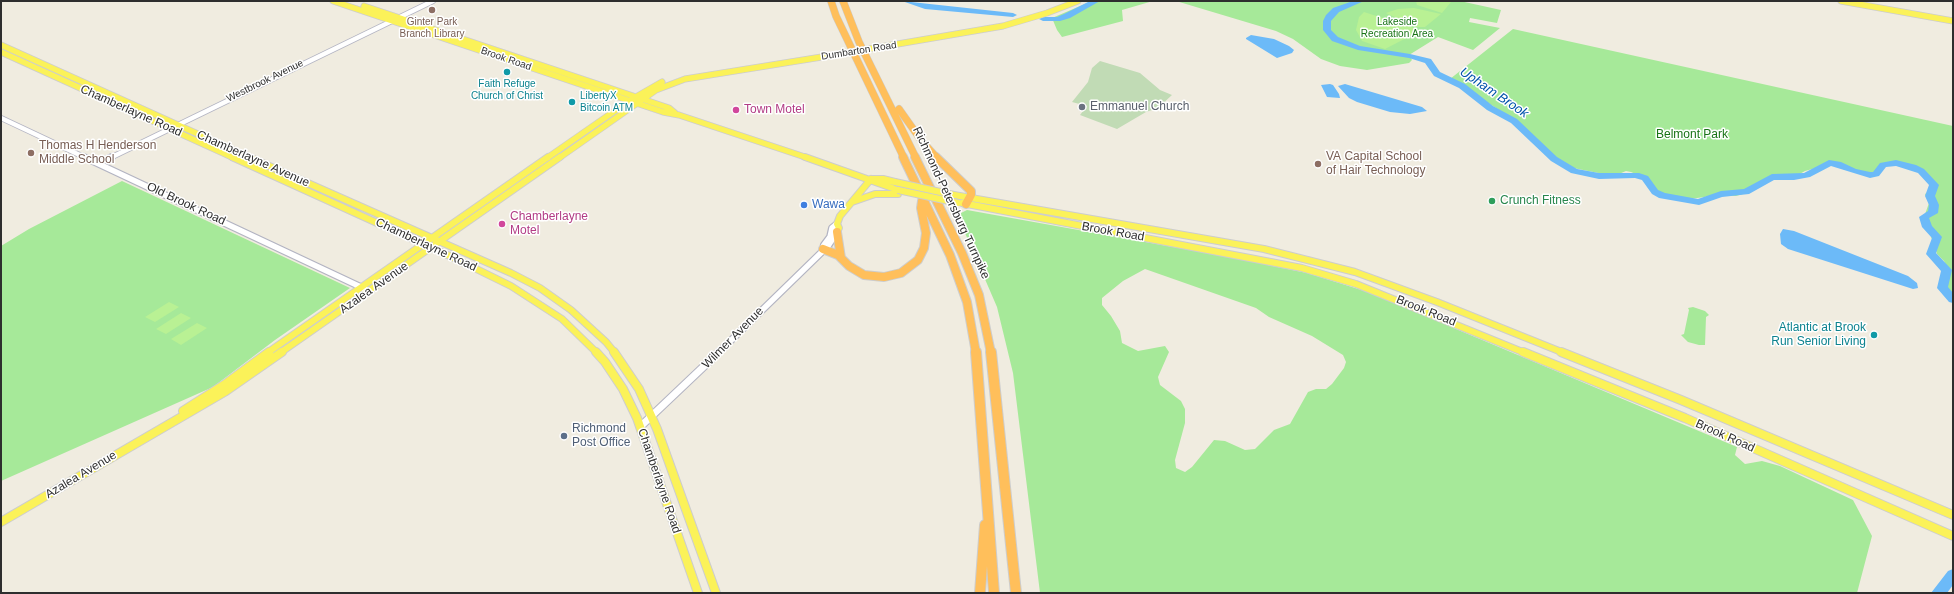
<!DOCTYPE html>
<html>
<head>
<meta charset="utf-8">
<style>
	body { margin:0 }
	#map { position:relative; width:1954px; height:594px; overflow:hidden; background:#f0ece0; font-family:Arial,sans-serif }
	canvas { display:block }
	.frame { position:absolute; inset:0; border:2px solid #2e2e2e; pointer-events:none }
</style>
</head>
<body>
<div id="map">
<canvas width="1954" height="594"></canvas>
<div class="frame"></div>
</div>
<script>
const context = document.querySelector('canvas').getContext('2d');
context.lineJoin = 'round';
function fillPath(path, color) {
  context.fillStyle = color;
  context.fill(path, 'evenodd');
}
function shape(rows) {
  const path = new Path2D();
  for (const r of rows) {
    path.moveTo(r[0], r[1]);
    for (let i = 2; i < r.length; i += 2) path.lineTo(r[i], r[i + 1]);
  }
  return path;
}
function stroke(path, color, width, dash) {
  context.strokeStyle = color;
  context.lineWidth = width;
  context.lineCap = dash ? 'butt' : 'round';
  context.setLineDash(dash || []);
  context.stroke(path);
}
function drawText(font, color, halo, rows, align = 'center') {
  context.font = font + ' Arial,sans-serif';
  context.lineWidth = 3;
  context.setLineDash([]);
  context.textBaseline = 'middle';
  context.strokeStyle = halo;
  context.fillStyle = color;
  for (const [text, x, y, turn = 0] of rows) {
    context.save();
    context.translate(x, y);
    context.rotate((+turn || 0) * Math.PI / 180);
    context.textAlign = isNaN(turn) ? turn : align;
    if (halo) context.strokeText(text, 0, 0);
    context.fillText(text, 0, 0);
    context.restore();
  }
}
fillPath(shape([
	[1092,1,1153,1,1122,10,1123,21,1062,37,1057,30,1052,18],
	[1176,1,1460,1,1501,10,1497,23,1470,18,1469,22,1500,28,1473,50,1438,37,1409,55,1412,60,1409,63,1367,70,1340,66,1321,59,1293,39,1276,31],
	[1513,29,1953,126,1953,296,1947,294,1939,284,1940,281,1947,276,1948,270,1944,261,1937,254,1930,234,1929,224,1924,217,1929,203,1925,194,1934,188,1935,184,1931,178,1922,172,1892,163,1885,164,1877,175,1870,176,1838,162,1805,171,1796,176,1778,175,1768,181,1751,187,1743,194,1736,196,1719,195,1690,199,1661,196,1653,190,1651,183,1645,178,1631,172,1626,171,1614,176,1573,168,1553,157,1512,118,1450,79],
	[122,181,350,288,275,340,213,387,1,481,1,246,29,229],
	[967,210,1229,257,1307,273,1368,292,1737,447,1735,455,1745,464,1762,461,1780,466,1853,500,1872,536,1857,593,1040,593,1013,373,997,307,959,219,961,213],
	[1145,269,1256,308,1269,317,1312,336,1343,355,1346,362,1344,368,1332,384,1326,389,1316,389,1308,392,1290,424,1274,430,1255,449,1245,450,1225,441,1214,440,1192,467,1185,472,1176,468,1175,460,1185,423,1185,409,1181,401,1160,385,1158,377,1169,352,1165,346,1138,351,1122,343,1120,331,1111,316,1102,305,1102,298,1123,281],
	[1693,307,1705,311,1709,315,1706,317,1705,345,1699,345,1688,342,1681,335,1684,334,1689,310,1688,308]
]), '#a6e999');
fillPath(shape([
	[1100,61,1140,73,1160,90,1172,95,1158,108,1146,112,1117,129,1080,115,1087,106,1072,102,1088,82,1092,68]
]), '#c1dbb5');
fillPath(shape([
	[1416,1,1448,1,1451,2,1442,13,1417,5],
	[1414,8,1441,14,1425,27,1416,27,1386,13,1398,9],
	[1364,12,1414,28,1416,33,1385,49,1362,41,1356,30,1359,17],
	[169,302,179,307,155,322,145,317],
	[181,313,191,318,166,334,156,329],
	[197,323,207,328,181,345,171,339]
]), '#b9f194');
fillPath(shape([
	[1251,35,1274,39,1289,46,1294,50,1292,53,1277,58,1246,39,1246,38],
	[1330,84,1333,85,1339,94,1340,98,1327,97,1321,85],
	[1345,84,1422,107,1427,111,1410,114,1390,112,1357,102,1349,98,1338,86],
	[1783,229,1794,231,1908,276,1917,283,1918,288,1913,289,1788,249,1781,244,1780,234]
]), '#6cbaf8');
fillPath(shape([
	[902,1,1013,13,1017,15,1013,17,925,9,902,1],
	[1090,1,1100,1,1070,18,1060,21,1043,21,1039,19,1043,17,1057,17,1064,14,1090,1],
	[1353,1,1364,1,1339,12,1331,21,1331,30,1338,37,1360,46,1410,54,1431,59,1440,72,1465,84,1493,106,1517,119,1557,157,1577,169,1599,173,1639,173,1648,176,1658,190,1665,193,1698,199,1721,191,1744,189,1772,174,1804,173,1829,160,1841,162,1856,169,1870,172,1873,172,1880,163,1896,160,1916,165,1924,169,1939,185,1935,196,1939,205,1938,213,1929,218,1932,226,1942,237,1936,253,1952,270,1948,287,1953,293,1953,303,1949,302,1937,288,1941,271,1926,254,1932,238,1922,227,1919,217,1928,211,1929,205,1925,196,1929,185,1918,173,1896,166,1886,167,1879,176,1870,178,1831,166,1810,177,1794,180,1774,180,1749,194,1722,197,1699,205,1659,198,1652,194,1642,180,1635,178,1599,179,1571,173,1551,161,1511,123,1487,110,1459,88,1434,76,1425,63,1409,58,1358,50,1332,41,1323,30,1323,21,1326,15,1333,8,1353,1],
	[1953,569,1953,585,1947,593,1931,593,1948,571,1953,569]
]), '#6cbaf8');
const minorFar2 = shape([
	[1,118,86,158],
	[110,158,433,1]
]);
const minorFar1 = shape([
	[84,157,365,289],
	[99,163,112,157],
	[824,245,830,237,832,228,837,224],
	[718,353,828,246,837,232]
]);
const minor = shape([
	[641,426,719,352]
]);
const majorFar2 = shape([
	[333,1,663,112,679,115,808,158],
	[1841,1,1953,21],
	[364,6,669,108,675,113],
	[1,45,251,158],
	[880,47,1003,26,1047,13,1078,1],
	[1,52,234,158],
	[547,158,629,101,662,82],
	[559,158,656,90,685,79,834,55]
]);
const majorFar1 = shape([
	[232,157,452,257,511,286,562,319,597,353],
	[249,157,511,273,540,288,571,310,606,342,615,353],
	[805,157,898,190],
	[871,179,883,179,895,182],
	[954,195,1264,249,1355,272,1437,302,1564,353],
	[852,202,875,194,898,194],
	[962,203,1302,268,1356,284,1525,353],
	[837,232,839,228,837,224,840,216,871,179],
	[267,353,548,157],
	[280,353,560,157]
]);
const major = shape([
	[596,352,605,362,623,389,637,418,698,593],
	[614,352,639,389,657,429,716,593],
	[1523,352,1685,418,1953,536],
	[1561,352,1681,400,1953,515],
	[183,411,224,385,269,352],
	[1,522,226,391,282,352]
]);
const highwayFar2 = shape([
	[831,1,836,16,904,158],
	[843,1,859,42,916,158],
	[899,109,921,140,937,158]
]);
const highwayFar1 = shape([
	[903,157,950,255,967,302,976,353],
	[915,157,962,253,979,295,991,353],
	[936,157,971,191,971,195,966,204],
	[837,232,841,258],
	[823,249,838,255,849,266,864,275,884,277,901,273,918,260,924,248,926,233,921,208,922,201]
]);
const highway = shape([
	[976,352,994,593],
	[991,352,1016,593],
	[980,593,985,525]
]);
stroke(minorFar2, '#b3b4c2', 6);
stroke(minorFar1, '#b3b4c2', 8);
stroke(minor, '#b3b4c2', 9);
stroke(majorFar2, '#cdcdcd', 7);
stroke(majorFar1, '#cdcdcd', 8);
stroke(major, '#cdcdcd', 10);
stroke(highwayFar2, '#cdcdcd', 8);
stroke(highwayFar1, '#cdcdcd', 10);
stroke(highway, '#cdcdcd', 12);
stroke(minorFar2, '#fff', 4.5);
stroke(minorFar1, '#fff', 5.5);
stroke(minor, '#fff', 7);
stroke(majorFar2, '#fbf259', 5.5);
stroke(majorFar1, '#fbf259', 6);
stroke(major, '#fbf259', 8);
stroke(highwayFar2, '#ffbf5b', 7);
stroke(highwayFar1, '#ffbf5b', 8);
stroke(highway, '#ffbf5b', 10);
const majorBridgeFar1 = shape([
	[834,55,880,47]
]);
const majorBridge = shape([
	[895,182,954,195],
	[898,190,958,203]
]);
stroke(majorBridgeFar1, '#cdcdcd', 7, []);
stroke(majorBridge, '#cdcdcd', 8, []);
stroke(majorBridgeFar1, '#fbf259', 5.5);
stroke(majorBridge, '#fbf259', 6);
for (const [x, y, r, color] of [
	[432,10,4,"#8d6e63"],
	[507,72,4,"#0f9aa8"],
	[572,102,4,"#0f9aa8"],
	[1082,107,4,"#6b7280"],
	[736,110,4,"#d1479c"],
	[31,153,4,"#8d6e63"],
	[1318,164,4,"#8d6e63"],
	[1492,201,4,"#2e9e5b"],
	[804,205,4,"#3f7fe0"],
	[502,224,4,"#d1479c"],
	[1874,335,4,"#0f9aa8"],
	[564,436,4,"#5c6f8a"]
]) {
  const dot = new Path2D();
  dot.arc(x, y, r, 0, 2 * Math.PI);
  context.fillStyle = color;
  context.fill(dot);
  stroke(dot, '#fff', 1.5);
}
drawText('10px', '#785e54', '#fff', [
	["Ginter Park",432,22],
	["Branch Library",432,34]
]);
drawText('10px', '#187316', '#fff', [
	["Lakeside",1397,22],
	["Recreation Area",1397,34]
]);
drawText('10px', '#2e2e2e', '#fff', [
	["Dumbarton Road",859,51,-9],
	["Brook Road",506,59,19],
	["Westbrook Avenue",265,81,-26]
]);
drawText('10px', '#0d838f', '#fff', [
	["Faith Refuge",507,84],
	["Church of Christ",507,96],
	["LibertyX",580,96,"left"],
	["Bitcoin ATM",580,108,"left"]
]);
drawText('12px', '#5b616d', '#fff', [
	["Emmanuel Church",1090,107]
], 'left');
drawText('12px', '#b23c85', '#fff', [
	["Town Motel",744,110],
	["Chamberlayne",510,217],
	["Motel",510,231]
], 'left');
drawText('12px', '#2e2e2e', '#fff', [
	["Chamberlayne Road",131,111,24],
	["Chamberlayne Avenue",253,159,24],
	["Richmond-Petersburg Turnpike",951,203,65],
	["Old Brook Road",186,204,25],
	["Brook Road",1113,232,10],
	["Chamberlayne Road",426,245,25],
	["Azalea Avenue",374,288,-35],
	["Brook Road",1426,311,22],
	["Wilmer Avenue",733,338,-45],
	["Brook Road",1725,436,24],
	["Azalea Avenue",81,475,-31],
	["Chamberlayne Road",659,481,71]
]);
drawText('12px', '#187316', '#fff', [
	["Belmont Park",1692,135]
]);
drawText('12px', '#785e54', '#fff', [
	["Thomas H Henderson",39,146],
	["Middle School",39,160],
	["VA Capital School",1326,157],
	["of Hair Technology",1326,171]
], 'left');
drawText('12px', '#27864d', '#fff', [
	["Crunch Fitness",1500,201]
], 'left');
drawText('12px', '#366cbe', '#fff', [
	["Wawa",812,205]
], 'left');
drawText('12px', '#0d838f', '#fff', [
	["Atlantic at Brook",1866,328],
	["Run Senior Living",1866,342]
], 'right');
drawText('12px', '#4e5e75', '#fff', [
	["Richmond",572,429],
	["Post Office",572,443]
], 'left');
drawText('italic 13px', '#0354ac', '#fff', [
	["Upham Brook",1494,93,34]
]);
</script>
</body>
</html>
